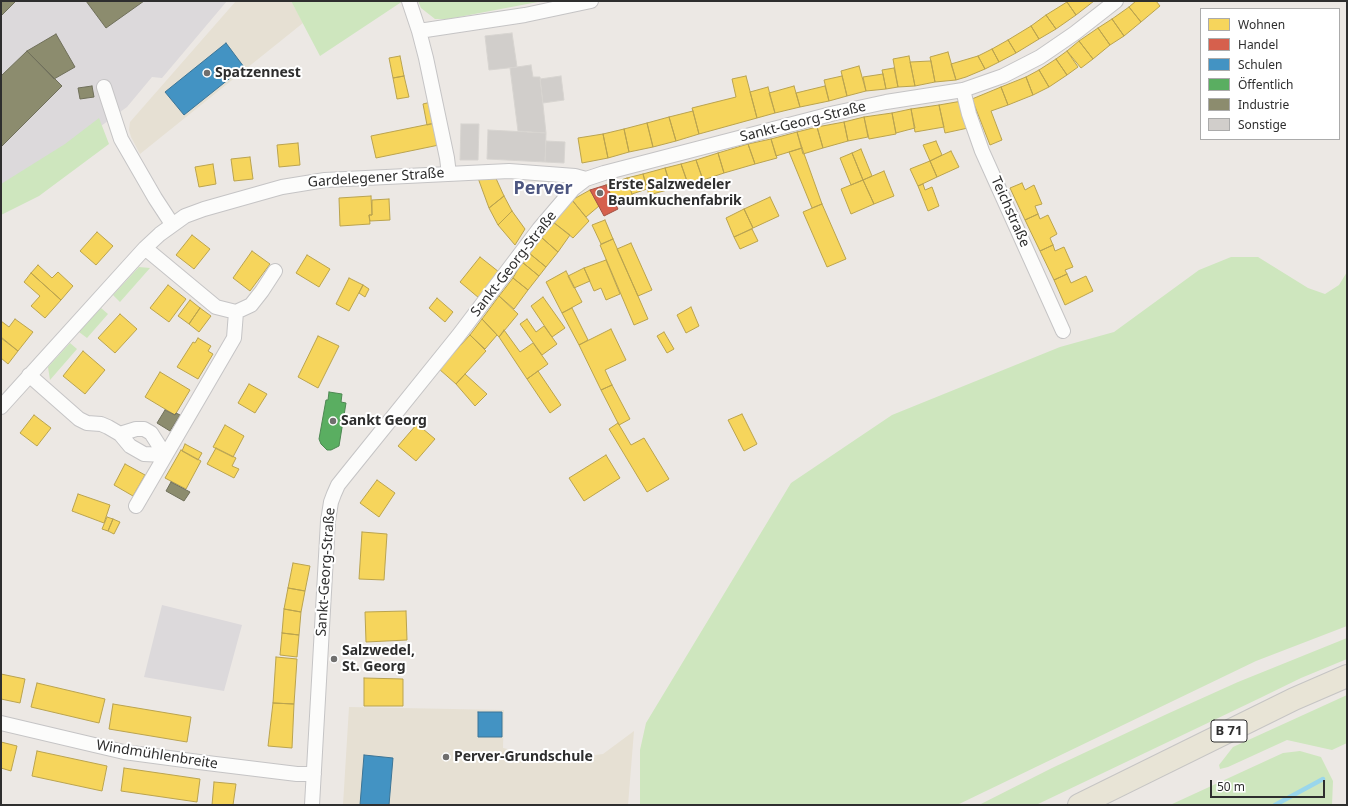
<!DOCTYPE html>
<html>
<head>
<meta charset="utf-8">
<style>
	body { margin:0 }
	#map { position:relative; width:1348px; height:806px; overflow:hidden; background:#ece8e4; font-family:"Noto Sans",sans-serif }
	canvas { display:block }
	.frame { position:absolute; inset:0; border:2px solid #2e2e2e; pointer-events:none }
	.legend { position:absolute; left:1200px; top:8px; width:140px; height:132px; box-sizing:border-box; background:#fff; border:1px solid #ababab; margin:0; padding:5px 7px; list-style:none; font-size:12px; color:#2e2e2e }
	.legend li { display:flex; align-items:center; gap:8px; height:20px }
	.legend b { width:20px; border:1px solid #ababab }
	.scale { position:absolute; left:1210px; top:780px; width:115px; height:18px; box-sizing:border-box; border:2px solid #2e2e2e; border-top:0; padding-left:5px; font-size:12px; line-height:14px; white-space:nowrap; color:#2e2e2e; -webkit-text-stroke:3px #fff; paint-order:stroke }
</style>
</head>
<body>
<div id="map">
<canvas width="1348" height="806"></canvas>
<div class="frame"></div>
<ul class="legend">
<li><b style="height:11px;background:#f6d55c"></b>Wohnen</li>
<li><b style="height:11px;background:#d6604d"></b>Handel</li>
<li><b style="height:11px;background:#4393c3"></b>Schulen</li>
<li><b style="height:11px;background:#5aae61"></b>Öffentlich</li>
<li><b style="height:11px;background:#8c8c6e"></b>Industrie</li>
<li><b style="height:11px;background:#d1cecb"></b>Sonstige</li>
</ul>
<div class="scale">50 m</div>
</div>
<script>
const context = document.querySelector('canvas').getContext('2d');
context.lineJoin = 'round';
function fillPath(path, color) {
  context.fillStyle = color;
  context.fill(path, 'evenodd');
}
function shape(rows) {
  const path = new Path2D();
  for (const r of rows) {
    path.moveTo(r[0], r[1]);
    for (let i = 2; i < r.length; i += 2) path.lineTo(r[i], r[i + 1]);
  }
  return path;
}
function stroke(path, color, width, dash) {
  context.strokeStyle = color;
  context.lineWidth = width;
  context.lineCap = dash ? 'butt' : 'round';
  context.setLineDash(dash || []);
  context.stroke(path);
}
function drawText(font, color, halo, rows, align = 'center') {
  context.font = font + ' "Noto Sans",sans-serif';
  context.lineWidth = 4;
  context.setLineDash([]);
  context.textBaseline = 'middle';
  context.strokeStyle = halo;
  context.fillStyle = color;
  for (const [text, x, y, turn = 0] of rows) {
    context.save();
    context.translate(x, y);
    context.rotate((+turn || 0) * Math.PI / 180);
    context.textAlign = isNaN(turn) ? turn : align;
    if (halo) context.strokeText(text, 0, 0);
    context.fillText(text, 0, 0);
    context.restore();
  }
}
fillPath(shape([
	[1,1,227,1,162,78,152,77,127,107,75,145,1,192],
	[162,605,242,625,224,691,144,677]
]), '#dcd9db');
fillPath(shape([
	[236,1,291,1,303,23,140,154,131,137,129,130,130,122],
	[349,707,504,710,503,748,558,760,603,754,634,731,628,805,343,805]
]), '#e6e0d3');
fillPath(shape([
	[291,1,403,1,320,56],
	[418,1,543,1,448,19,435,19,421,8],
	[99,118,109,144,39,196,1,215,1,184,65,144],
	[1231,257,1258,257,1308,288,1325,294,1339,285,1347,272,1347,626,1256,661,957,805,640,805,640,750,646,723,791,483,892,415,1060,347,1114,332,1199,270],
	[139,267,150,268,120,302,113,295],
	[101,308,108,314,87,338,79,332],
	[70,343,77,349,50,380,48,367],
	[1347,638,1347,659,1301,678,1258,699,1036,805,979,805,1052,768,1167,714,1238,682],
	[1347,695,1347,743,1332,750,1287,740,1228,767,1220,769,1219,765,1233,747],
	[1300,751,1321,757,1333,781,1332,805,1170,805,1283,753]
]), '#cee6be');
const homes = shape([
	[1068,1,1094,1,1076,15,1067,2,1068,1],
	[1136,1,1156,1,1160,6,1141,22,1129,7,1136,1],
	[1067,2,1076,15,1056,29,1046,15,1067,2],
	[1129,7,1141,22,1124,36,1112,19,1129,7],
	[1046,15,1056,29,1039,39,1031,26,1046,15],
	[1112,19,1124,36,1110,45,1098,28,1112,19],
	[1031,26,1039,39,1016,53,1008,40,1031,26],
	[1098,28,1110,45,1093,59,1079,41,1098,28],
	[1008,40,1016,53,999,62,992,49,1008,40],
	[1079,41,1093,59,1081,68,1067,51,1079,41],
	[992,49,999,62,985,69,978,56,992,49],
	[1067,51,1078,67,1067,75,1056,59,1067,51],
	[948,52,956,80,935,82,930,57,948,52],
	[400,56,404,76,393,78,389,58,400,56],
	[909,56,915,86,898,87,893,59,909,56],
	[978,56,985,69,966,77,956,80,951,64,978,56],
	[1056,59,1067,75,1049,87,1039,70,1056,59],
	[931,61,935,82,915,86,910,62,931,61],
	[859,66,866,91,847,96,841,71,859,66],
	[894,68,898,87,886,89,882,70,894,68],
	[1039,70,1049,87,1033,95,1026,77,1039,70],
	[883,74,886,89,866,91,863,77,883,74],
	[404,76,409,97,397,99,393,78,404,76],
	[746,76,757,118,699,134,692,108,736,97,732,79,746,76],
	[842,76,847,96,829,101,824,80,842,76],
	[1026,77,1033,95,1008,105,1001,87,1026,77],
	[794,86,800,107,775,113,769,93,794,86],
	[825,86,829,101,800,107,796,93,825,86],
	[768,87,775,113,757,118,750,92,768,87],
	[1001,87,1008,105,991,111,1002,140,990,145,972,99,1001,87],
	[962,101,968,128,945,133,939,105,962,101],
	[431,102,435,123,427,125,423,104,431,102],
	[939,105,944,127,915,132,911,109,939,105],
	[911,109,915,128,896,133,892,113,911,109],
	[693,111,699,134,676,141,669,117,693,111],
	[892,113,896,134,869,139,864,117,892,113],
	[669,117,676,141,653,147,647,123,669,117],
	[864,117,868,137,848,141,844,122,864,117],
	[844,122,848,141,823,148,817,127,844,122],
	[435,123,439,145,376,158,371,136,435,123],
	[647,123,653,147,629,152,624,129,647,123],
	[817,127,823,148,803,154,797,132,817,127],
	[624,129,629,152,608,158,603,134,624,129],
	[797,132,802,148,776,156,771,139,797,132],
	[603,134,608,158,582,163,578,138,603,134],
	[771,139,777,158,755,164,748,144,771,139],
	[936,141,942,155,930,161,923,145,936,141],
	[298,143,300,165,279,167,277,145,298,143],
	[748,144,755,164,724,173,718,153,748,144],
	[802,148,822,204,812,208,789,152,802,148],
	[861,149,872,176,863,180,852,153,861,149],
	[951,151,959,167,937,177,930,161,951,151],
	[718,153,724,173,703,180,696,160,718,153],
	[852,153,863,180,851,185,840,158,852,153],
	[250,157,253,179,234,181,231,159,250,157],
	[696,160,703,180,688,184,681,164,696,160],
	[930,161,937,177,918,186,910,169,930,161],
	[213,164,216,184,199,187,195,167,213,164],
	[681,164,688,184,672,190,665,168,681,164],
	[665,168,671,189,649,195,643,174,665,168],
	[884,171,894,196,874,204,863,180,884,171],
	[494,174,504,196,489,208,478,178,494,174],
	[643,174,647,189,632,194,627,178,643,174],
	[627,178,633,198,616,205,606,185,627,178],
	[863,180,874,204,851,214,841,189,863,180],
	[1022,183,1025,190,1034,185,1042,204,1035,206,1038,214,1025,220,1010,188,1022,183],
	[923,184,925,190,932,187,939,206,928,211,918,186,923,184],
	[590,190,599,206,586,217,572,200,590,190],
	[371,196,372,215,369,215,370,224,340,226,339,198,371,196],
	[504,196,512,211,498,225,489,208,504,196],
	[770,197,779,216,753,228,744,209,770,197],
	[389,199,390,220,370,221,369,215,372,215,372,200,389,199],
	[572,200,589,221,573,238,553,222,572,200],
	[822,204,846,259,827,267,803,212,822,204],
	[744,209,753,228,734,237,726,218,744,209],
	[512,211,525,229,515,245,498,225,512,211],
	[1038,214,1040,219,1048,215,1057,234,1050,238,1053,245,1040,251,1025,220,1038,214],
	[605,220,613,239,601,244,592,225,605,220],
	[553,222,570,235,558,252,541,237,553,222],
	[752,229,758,241,740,249,734,237,752,229],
	[97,232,113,246,96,265,80,251,97,232],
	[192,235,210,249,194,269,176,255,192,235],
	[541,237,558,252,546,267,529,253,541,237],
	[613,239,648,319,634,325,600,245,613,239],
	[631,243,652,290,638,296,617,249,631,243],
	[1053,245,1055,251,1064,247,1073,267,1065,270,1067,274,1054,280,1040,251,1053,245],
	[252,251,270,264,250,291,233,278,252,251],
	[529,253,546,267,539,276,522,262,529,253],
	[307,255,330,269,319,287,296,273,307,255],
	[480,257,499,272,479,298,460,282,480,257],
	[606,260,620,294,606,300,601,288,594,291,584,268,606,260],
	[522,262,539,276,528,290,513,278,522,262],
	[38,265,52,278,58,272,73,286,61,300,31,273,38,265],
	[584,268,590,281,574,288,568,276,584,268],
	[566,271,582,302,562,313,546,282,566,271],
	[31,273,61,300,45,318,31,306,40,296,24,282,31,273],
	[1067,274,1071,283,1086,276,1093,291,1065,305,1054,280,1067,274],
	[349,278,363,285,349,311,336,304,349,278],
	[513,278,528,290,514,309,499,296,513,278],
	[168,285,186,299,169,322,150,308,168,285],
	[363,285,369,289,365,297,359,293,363,285],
	[499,296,518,314,499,337,482,319,499,296],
	[543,297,565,328,552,337,531,306,543,297],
	[437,298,453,312,445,322,429,308,437,298],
	[190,300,200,308,189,324,178,316,190,300],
	[691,307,699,326,686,333,677,315,691,307],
	[200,308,211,316,199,332,189,324,200,308],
	[572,308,588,340,579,345,562,313,572,308],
	[120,314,137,329,115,353,98,338,120,314],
	[15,319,33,332,18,351,1,337,1,321,9,327,15,319],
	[482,319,497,335,485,349,470,335,482,319],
	[527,319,536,332,544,326,557,344,542,355,520,324,527,319],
	[611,329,626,360,605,370,612,385,601,390,579,345,611,329],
	[504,330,520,352,533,343,548,364,527,379,499,337,504,330],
	[664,332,674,349,667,353,657,336,664,332],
	[470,335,486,351,456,384,439,369,470,335],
	[318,336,339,346,318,388,298,377,318,336],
	[1,338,18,351,8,364,1,358,1,338],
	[198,338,211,346,208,351,213,354,198,379,177,367,193,342,195,343,198,338],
	[83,351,105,370,85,394,63,376,83,351],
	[538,371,561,405,550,413,527,379,538,371],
	[160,372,190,390,175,415,145,397,160,372],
	[465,374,487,394,475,406,456,384,465,374],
	[249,384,267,394,255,413,238,403,249,384],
	[612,385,630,419,619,425,601,390,612,385],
	[742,414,757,444,744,451,728,420,742,414],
	[34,415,51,428,37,446,20,433,34,415],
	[618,423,631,445,644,438,669,479,647,492,609,429,618,423],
	[417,424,435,439,416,461,398,446,417,424],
	[225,425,244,436,233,457,213,447,225,425],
	[185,444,202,453,198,460,182,451,185,444],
	[216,448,236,458,232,466,239,469,234,478,207,464,216,448],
	[181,450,201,461,186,489,165,478,181,450],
	[606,455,620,478,584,501,569,478,606,455],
	[125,464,145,475,133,496,114,485,125,464],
	[377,480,395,493,379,517,360,503,377,480],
	[78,494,110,505,104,523,72,511,78,494],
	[107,517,113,519,108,531,102,529,107,517],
	[113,519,120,522,114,534,108,531,113,519],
	[362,532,387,534,384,580,359,579,362,532],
	[293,563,310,566,305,591,288,588,293,563],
	[288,588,305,591,301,612,284,609,288,588],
	[284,609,301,612,299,635,282,633,284,609],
	[406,611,407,640,366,642,365,612,406,611],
	[282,633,299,635,297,657,280,655,282,633],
	[276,657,297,659,294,704,273,703,276,657],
	[1,674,25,679,20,703,1,699,1,674],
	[364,678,403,679,403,706,364,706,364,678],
	[37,683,105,699,99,723,31,707,37,683],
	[273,703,294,704,292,748,268,746,273,703],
	[113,704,191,717,187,742,109,729,113,704],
	[1,742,17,746,11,771,1,768,1,742],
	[37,751,107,766,102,791,32,776,37,751],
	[124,768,200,779,197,802,121,791,124,768],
	[214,782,236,784,233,805,212,805,214,782]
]);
fillPath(homes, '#f6d55c');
stroke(homes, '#baa34e', 1);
const shops = shape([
	[606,185,618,209,604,216,590,190,606,185]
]);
fillPath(shops, '#d6604d');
stroke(shops, '#a45144', 1);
const schools = shape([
	[226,43,244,67,184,115,165,92,226,43],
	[478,712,502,712,502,737,478,737,478,712],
	[364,755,393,758,389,805,360,805,364,755]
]);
fillPath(schools, '#4393c3');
stroke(schools, '#3d7596', 1);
const public = shape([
	[329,392,342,394,341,402,346,403,339,446,331,450,327,450,321,444,319,439,326,400,328,400,329,392]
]);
fillPath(public, '#5aae61');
stroke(public, '#4d8852', 1);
const industry = shape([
	[1,1,16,1,1,16,1,1],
	[86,1,144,1,106,28,86,1],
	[56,34,75,67,54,79,27,51,56,34],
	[27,51,62,86,1,147,1,76,27,51],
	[92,86,94,97,80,99,78,88,92,86],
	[165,410,175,415,176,413,180,415,170,431,157,423,165,410],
	[171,482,190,492,184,501,166,491,171,482]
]);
fillPath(industry, '#8c8c6e');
stroke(industry, '#70705b', 1);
stroke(shape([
	[1275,805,1323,779]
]), '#99d6ec', 4.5);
const building = shape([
	[512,33,517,67,489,70,485,36,512,33],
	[531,65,533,77,540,77,546,133,518,131,510,68,531,65],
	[561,76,564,100,543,103,540,79,561,76],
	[461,124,479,124,478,160,460,160,461,124],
	[488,130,546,133,545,162,487,159,488,130],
	[546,141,565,142,564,163,545,162,546,141]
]);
fillPath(building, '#d1cecb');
stroke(building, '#d7d4d0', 1);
const street = shape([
	[409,1,419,31,426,58,447,158,449,174],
	[419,31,525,15,591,1],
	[104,87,121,139,155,198,172,224],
	[963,90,969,114,982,151,1063,331],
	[145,248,216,307,236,312],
	[29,375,79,419,87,423,101,424,108,427,120,434,130,446,144,454,165,455],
	[1,407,145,248,160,234,185,216,204,209,282,187,325,180,509,171,575,176,586,179],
	[120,434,136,429,144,429,151,433,165,455],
	[136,506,234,338,236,312,251,305,262,291,275,271],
	[1,723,124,752,199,762,297,774,314,774],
	[312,805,328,521,331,502,334,494,338,485,346,475,458,336,539,229,573,189,586,179,604,173,835,113,886,102,963,90,1003,76,1040,57,1075,33,1116,1]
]);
const primary = shape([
	[1079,805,1294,699,1347,676]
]);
stroke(street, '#c5c4c5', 16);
stroke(primary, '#c6c5c4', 24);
stroke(street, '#fcfcfb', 14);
stroke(primary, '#e8e4d6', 22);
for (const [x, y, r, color] of [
	[207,73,4,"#706f6e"],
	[600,193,4,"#706f6e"],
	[333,421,4,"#706f6e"],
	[334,659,4,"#706f6e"],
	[446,757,4,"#706f6e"]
]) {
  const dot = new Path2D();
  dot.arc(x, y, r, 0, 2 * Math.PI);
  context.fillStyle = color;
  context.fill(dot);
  stroke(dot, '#fff', 1.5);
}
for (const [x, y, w] of [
	[1229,731,36]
]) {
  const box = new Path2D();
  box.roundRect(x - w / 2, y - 11, w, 22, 3);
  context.fillStyle = '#fff';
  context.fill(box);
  stroke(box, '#2e2e2e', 1);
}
drawText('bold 13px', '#2e2e2e', null, [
	["B 71",1229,731]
]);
drawText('bold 14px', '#2e2e2e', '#fff', [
	["Spatzennest",215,73],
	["Erste Salzwedeler",608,185],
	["Baumkuchenfabrik",608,201],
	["Sankt Georg",341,421],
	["Salzwedel,",342,651],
	["St. Georg",342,667],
	["Perver-Grundschule",454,757]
], 'left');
drawText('14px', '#2e2e2e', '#fff', [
	["Sankt-Georg-Straße",803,122,-14],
	["Gardelegener Straße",376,178,-4],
	["Teichstraße",1010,212,66],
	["Sankt-Georg-Straße",514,264,-52],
	["Sankt-Georg-Straße",326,572,-86],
	["Windmühlenbreite",157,755,9]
]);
drawText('bold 18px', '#4d5680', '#fff', [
	["Perver",543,189]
]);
</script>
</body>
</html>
